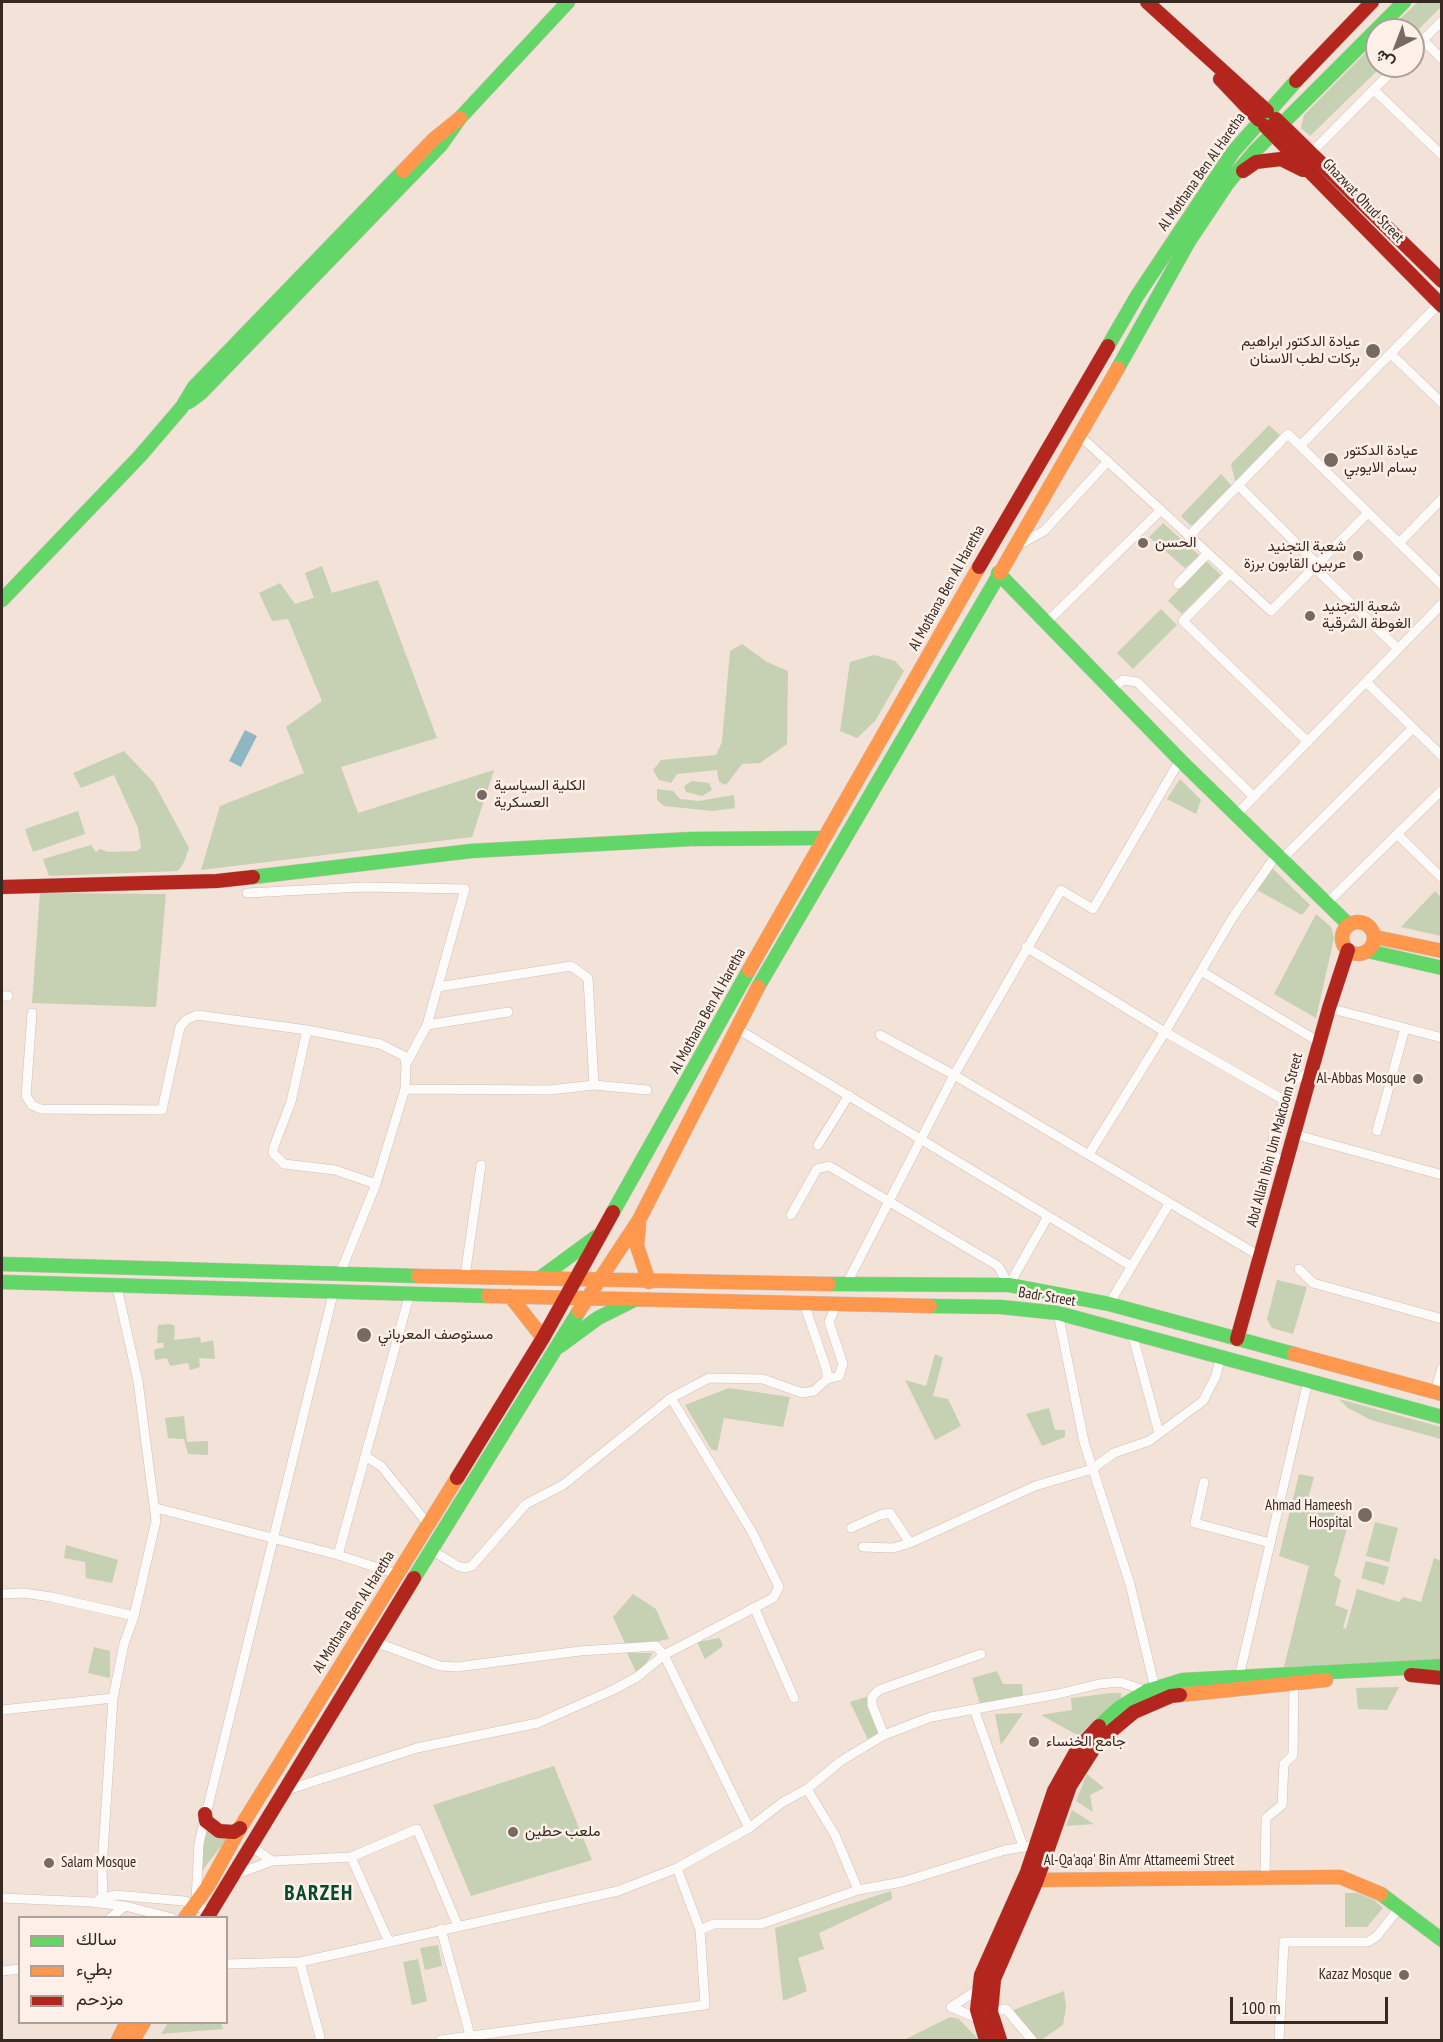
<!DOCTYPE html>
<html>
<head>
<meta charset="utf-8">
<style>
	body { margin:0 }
	#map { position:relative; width:1443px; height:2042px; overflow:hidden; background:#f2e2d7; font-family:"PT Sans Narrow",Vazirmatn,sans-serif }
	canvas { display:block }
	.frame { position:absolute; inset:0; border:3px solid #352922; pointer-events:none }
	.legend { position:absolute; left:18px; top:1916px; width:210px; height:108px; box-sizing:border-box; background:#fdf0e9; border:2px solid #ada099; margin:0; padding:8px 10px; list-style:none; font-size:18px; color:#352922 }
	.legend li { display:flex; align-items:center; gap:12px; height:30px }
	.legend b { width:30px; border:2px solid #ada099 }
	.north { position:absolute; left:1365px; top:18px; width:60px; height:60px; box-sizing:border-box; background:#fdf0e9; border:2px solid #ada099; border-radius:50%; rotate:222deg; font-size:16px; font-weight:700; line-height:24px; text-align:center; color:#352922 }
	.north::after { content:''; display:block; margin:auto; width:21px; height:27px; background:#776a61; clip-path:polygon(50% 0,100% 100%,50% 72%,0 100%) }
	.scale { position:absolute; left:1230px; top:1997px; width:158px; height:27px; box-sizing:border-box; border:3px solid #352922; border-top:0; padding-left:8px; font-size:18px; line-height:21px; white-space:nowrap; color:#352922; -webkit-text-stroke:4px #fdf0e9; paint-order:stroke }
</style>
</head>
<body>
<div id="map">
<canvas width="1443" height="2042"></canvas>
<div class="frame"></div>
<ul class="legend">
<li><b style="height:8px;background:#63d668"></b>سالك</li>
<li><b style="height:8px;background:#ff974d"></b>بطيء</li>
<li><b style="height:8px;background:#b3261e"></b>مزدحم</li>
</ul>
<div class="north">ش</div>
<div class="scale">100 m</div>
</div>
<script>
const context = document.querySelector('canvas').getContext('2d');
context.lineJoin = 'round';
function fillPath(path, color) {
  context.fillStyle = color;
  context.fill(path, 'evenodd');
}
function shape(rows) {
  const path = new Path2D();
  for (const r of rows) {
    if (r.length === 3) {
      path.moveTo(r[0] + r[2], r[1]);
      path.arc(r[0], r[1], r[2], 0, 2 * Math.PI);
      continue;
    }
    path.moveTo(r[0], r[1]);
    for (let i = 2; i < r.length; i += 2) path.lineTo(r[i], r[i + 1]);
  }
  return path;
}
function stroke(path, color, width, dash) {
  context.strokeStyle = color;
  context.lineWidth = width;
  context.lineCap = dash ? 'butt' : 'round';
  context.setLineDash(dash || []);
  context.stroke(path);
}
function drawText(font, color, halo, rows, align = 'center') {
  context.font = font + ' "PT Sans Narrow",Vazirmatn,sans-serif';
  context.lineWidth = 5;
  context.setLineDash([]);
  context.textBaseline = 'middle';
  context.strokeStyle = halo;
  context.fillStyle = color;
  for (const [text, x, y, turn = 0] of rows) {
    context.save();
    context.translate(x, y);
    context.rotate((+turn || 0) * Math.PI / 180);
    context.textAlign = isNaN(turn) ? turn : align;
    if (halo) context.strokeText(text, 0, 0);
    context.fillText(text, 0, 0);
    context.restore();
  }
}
fillPath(shape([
	[1418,2,1441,2,1441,7,1413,35,1413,30,1388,30],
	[1377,41,1377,66,1382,66,1310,136,1301,128,1304,115],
	[1269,425,1282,437,1236,485,1231,464],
	[1221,474,1231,485,1231,490,1195,526,1190,525,1181,516],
	[1163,523,1200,556,1185,568,1149,537],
	[1206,561,1221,575,1182,614,1168,601],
	[322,566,332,593,378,580,437,738,341,767,358,813,494,770,472,837,201,870,220,806,304,773,286,727,322,701,288,619,272,621,259,593,280,583,295,604,314,598,305,573],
	[1161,609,1177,625,1133,669,1117,653],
	[742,644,767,662,788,671,787,744,760,763,742,764,726,785,719,782,717,770,677,774,671,783,659,780,653,770,661,760,716,755,722,742,730,651],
	[874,655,895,661,904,671,875,721,857,738,840,731,850,662],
	[124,751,154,783,189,848,184,862,178,871,49,876,43,859,91,845,96,852,100,849,108,852,137,851,141,848,138,828,114,775,81,788,73,773],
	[1180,779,1201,800,1196,814,1167,799],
	[692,781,709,783,712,790,702,796,686,792,684,786],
	[657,789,673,791,680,799,699,801,734,795,735,808,713,811,664,806,657,800],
	[78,811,85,834,33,852,25,829],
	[1271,867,1310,905,1302,915,1257,890,1258,884],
	[1435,891,1441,897,1441,936,1401,927],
	[40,893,166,894,156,1007,32,1003],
	[1316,914,1331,927,1334,938,1316,1018,1274,994],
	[1277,1280,1307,1287,1293,1334,1272,1328,1267,1319],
	[170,1324,175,1326,174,1340,200,1337,201,1343,213,1340,215,1359,199,1358,200,1367,190,1370,188,1363,170,1366,167,1358,155,1360,154,1350,164,1347,163,1343,157,1343,158,1325],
	[935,1354,943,1358,933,1396,948,1399,961,1426,935,1440,905,1380,926,1386],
	[729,1388,790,1397,783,1427,724,1418,717,1451,711,1449,685,1405],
	[1339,1399,1441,1427,1441,1439,1371,1420,1348,1408],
	[1049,1408,1055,1430,1065,1430,1065,1437,1042,1446,1026,1414],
	[184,1416,187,1442,208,1441,208,1455,188,1454,184,1439,168,1438,165,1418],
	[1299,1474,1314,1477,1306,1505,1350,1517,1334,1575,1341,1580,1335,1605,1348,1610,1343,1628,1346,1629,1357,1589,1399,1602,1403,1597,1421,1602,1434,1558,1441,1561,1441,1662,1284,1667,1309,1566,1279,1556],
	[1375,1522,1398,1528,1389,1562,1366,1556],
	[66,1545,118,1560,112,1583,86,1578,85,1562,64,1558],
	[1366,1561,1389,1567,1384,1585,1361,1578],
	[633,1594,656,1609,669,1639,627,1648,613,1617],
	[720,1638,723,1646,705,1659,697,1642],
	[94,1647,110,1651,110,1678,88,1673],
	[627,1653,653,1653,642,1669,636,1672],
	[997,1671,1003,1684,1022,1684,1023,1697,980,1704,972,1678],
	[1399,1687,1387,1710,1358,1709,1356,1688],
	[1111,1693,1121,1693,1121,1699,1079,1736,1041,1715,1072,1710,1071,1698],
	[869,1696,885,1732,868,1740,850,1702],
	[1023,1713,1001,1745,995,1714],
	[554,1766,592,1860,471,1896,433,1805],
	[1087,1774,1104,1788,1090,1795,1093,1812,1076,1801],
	[1072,1810,1094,1824,1066,1826],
	[205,1826,229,1836,201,1872],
	[891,1891,892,1899,819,1933,824,1949,798,1958,807,1991,783,2001,775,1928],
	[1345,1893,1357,1893,1374,1900,1383,1908,1367,1927,1345,1927],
	[438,1945,442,1966,425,1970,420,1948],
	[418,1959,427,2001,412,2005,403,1962],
	[1064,1991,1066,2007,1063,2025,1041,2040,1031,2037,1013,2010],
	[950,2017,959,2019,979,2040,904,2040],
	[168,2023,221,2023,223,2029,161,2034]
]), '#c6d0b3');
fillPath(shape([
	[245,730,257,736,241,767,229,761]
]), '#8fb6c3');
const street = shape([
	[1423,40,1442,59],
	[1413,50,1442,21],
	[1374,90,1442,155],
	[1312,152,1397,66],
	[1391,354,1442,403],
	[1080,436,1271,611,1368,513],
	[1300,446,1439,304],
	[1238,485,1317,564,1321,574,1398,649],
	[1189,536,1288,434,1442,585],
	[1399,543,1442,499],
	[1018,545,1044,531,1108,461],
	[1230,573,1183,621,1308,742],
	[1178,584,1208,553],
	[1047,622,1161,510],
	[1366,682,1442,756],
	[1112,689,1123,680,1137,682,1254,797],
	[1236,815,1442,604],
	[1397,834,1442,878],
	[1282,859,1413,728],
	[247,893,363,887,465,889,427,1025,406,1064,405,1089,376,1184,341,1271],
	[1327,903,1442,790],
	[1026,947,1165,1032,1089,1154],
	[1201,971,1233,917,1277,854],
	[2,996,8,996],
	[1329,1008,1442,1038],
	[32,1013,26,1096,32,1105,41,1109,162,1110,180,1027,186,1020,197,1015,307,1030,380,1044,404,1056,406,1064],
	[427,1025,508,1012],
	[736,1028,1131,1266],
	[307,1030,291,1102,273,1149,273,1153,284,1164,335,1170,376,1184],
	[880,1035,954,1075,1061,890,1093,909,1180,760],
	[1310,1073,1293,1080,1284,1100,1165,1032,1201,971,1319,1042],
	[594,1085,647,1090],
	[405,1089,550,1090,594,1085,588,978,571,966,438,987],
	[1284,1100,1274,1132,1272,1153,1285,1166],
	[1377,1131,1405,1028],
	[1293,1134,1442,1175],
	[818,1145,849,1095],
	[791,1215,817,1169,829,1166,998,1266,1009,1285,1047,1218],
	[1299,1269,1313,1283,1442,1319],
	[465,1276,481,1165],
	[848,1281,954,1075,1261,1257],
	[804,1303,827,1371,827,1379],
	[1109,1304,1169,1204],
	[1058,1313,1084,1442,1130,1584,1155,1688],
	[1132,1333,1159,1433],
	[1435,1392,1442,1368],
	[365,1456,381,1466,428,1524],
	[1204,1482,1195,1523,1270,1543],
	[156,1508,338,1555,397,1574],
	[851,1528,880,1515,890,1513,910,1543],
	[863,1547,893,1548,910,1543,1035,1486,1092,1469,1114,1453,1149,1441,1203,1401,1216,1376,1220,1358],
	[431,1550,458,1566,465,1568,472,1566,526,1504,563,1485,671,1398],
	[338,1555,410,1293],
	[2,1594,24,1593,51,1597,134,1616],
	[754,1607,794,1698],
	[1239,1677,1308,1381],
	[974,1709,1023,1846],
	[2,1710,113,1698],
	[884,1735,872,1705,872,1697,879,1690,981,1654],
	[807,1789,835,1835,858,1890],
	[284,1791,417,1748,538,1723,613,1690,637,1677,664,1655,656,1646,580,1651,457,1667,440,1666,375,1642],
	[749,1828,664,1655,773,1598,779,1587,752,1532,671,1398,709,1378,763,1379,802,1393,814,1391,827,1379,839,1376,843,1364,829,1322,837,1303],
	[251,1846,272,1861],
	[351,1857,417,1829,458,1926],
	[677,1868,700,1930],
	[234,1875,272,1861,351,1857,389,1942],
	[1265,1877,1266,1818,1282,1805,1284,1764,1293,1755,1294,1683],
	[2,1898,91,1902,125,1906,172,1918],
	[99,1899,115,1895,184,1901,211,1912],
	[196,1901,199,1843,334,1290],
	[103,1904,102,1868,113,1698,124,1644,134,1616,156,1521,138,1381,116,1283],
	[110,1918,125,1906],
	[441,1929,470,2035],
	[300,1962,320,2037],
	[226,1964,300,1962,618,1891,677,1868,749,1828,783,1802,807,1789,841,1761,884,1735,931,1717,1058,1694,1099,1684,1120,1682,1147,1691],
	[2,1971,20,1969],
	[982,1987,951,2007,984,2021],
	[991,2012,1006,2009,1032,2040],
	[441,2040,705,2005,700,1930,714,1924,761,1924,858,1890,902,1882,1005,1850,1036,1845],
	[1279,2040,1284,1942,1368,1942,1377,1936,1400,1907]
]);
const fast = shape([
	[1108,346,1137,296,1233,152,1296,81],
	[1118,368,1189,241,1227,184,1255,151,1404,2],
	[189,402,201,393,441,145,460,118,568,2],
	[998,573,1180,760,1349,925],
	[2,600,140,456,182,407,194,387,403,171],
	[253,877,471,851,691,839,823,838],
	[1368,951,1442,968],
	[758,987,1000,573],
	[613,1212,749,970],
	[2,1264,418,1276],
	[540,1278,596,1237],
	[2,1282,488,1296],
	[829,1284,1009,1285,1109,1304,1294,1354],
	[930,1306,1001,1307,1058,1313,1442,1417],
	[560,1346,598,1318,634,1300],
	[414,1578,579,1311],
	[1099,1726,1119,1708,1147,1691,1183,1680,1442,1666],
	[1381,1894,1442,1940]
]);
const slow = shape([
	[403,171,434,139,460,118],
	[1000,573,1118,368],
	[1358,938,16],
	[1375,937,1442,951],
	[749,970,979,567],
	[639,1224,637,1246,649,1282],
	[418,1276,829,1284],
	[488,1296,930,1306],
	[510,1296,543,1338],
	[579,1311,639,1220,758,987],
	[1294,1354,1442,1394],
	[1180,1695,1326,1680],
	[1037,1880,1340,1877,1381,1894],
	[185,1918,208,1886,240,1828,457,1478],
	[118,2040,127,2022],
	[133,2040,144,2022]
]);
const jam = shape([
	[1147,2,1267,111],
	[1220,79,1259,120],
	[1296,81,1372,2],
	[1276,119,1442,281],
	[1265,126,1442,306],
	[1243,171,1256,162,1281,159,1303,170],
	[979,567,1108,346],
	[2,887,217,881,253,877],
	[1237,1339,1329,1008,1348,950],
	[457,1478,543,1338,613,1212],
	[1411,1675,1442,1678],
	[205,1814,206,1821,219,1831,234,1832,240,1828],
	[207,1918,414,1578],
	[986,2040,977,2010,981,1975,1027,1872,1054,1791,1077,1750,1099,1726],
	[1000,2040,991,2012,994,1979,1037,1880,1070,1786,1098,1742,1134,1712,1171,1696,1180,1695]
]);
stroke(street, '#cdc0b8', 10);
stroke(fast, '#cdc0b8', 15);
stroke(slow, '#cdc0b8', 15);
stroke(jam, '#cdc0b8', 15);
stroke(street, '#fdfbf9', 9);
stroke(fast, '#63d668', 14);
stroke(slow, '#ff974d', 14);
stroke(jam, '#b3261e', 14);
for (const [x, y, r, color] of [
	[1373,351,8,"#776a61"],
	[1331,460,8,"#776a61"],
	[1143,543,6,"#776a61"],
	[1358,556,6,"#776a61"],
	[1310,616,6,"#776a61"],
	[482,795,6,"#776a61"],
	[1418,1079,6,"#776a61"],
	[364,1335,8,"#776a61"],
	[1365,1515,8,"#776a61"],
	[1034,1742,6,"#776a61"],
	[513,1832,6,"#776a61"],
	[49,1863,6,"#776a61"],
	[1404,1975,6,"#776a61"]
]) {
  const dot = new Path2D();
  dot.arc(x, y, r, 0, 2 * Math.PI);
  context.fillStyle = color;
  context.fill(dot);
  stroke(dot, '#fdf0e9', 2);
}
drawText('15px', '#352922', '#fdf0e9', [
	["Al Mothana Ben Al Haretha",1202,172,-55],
	["Ghazwat Ohud Street",1363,201,46],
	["Al Mothana Ben Al Haretha",947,588,-61],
	["Al Mothana Ben Al Haretha",708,1011,-61],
	["Abd Allah Ibin Um Maktoom Street",1275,1140,-75],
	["Badr Street",1047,1297,9],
	["Al Mothana Ben Al Haretha",354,1612,-58],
	["Al-Qa'aqa' Bin A'mr Attameemi Street",1139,1861]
]);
drawText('15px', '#352922', '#fdf0e9', [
	["عيادة الدكتور ابراهيم",1360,342,"right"],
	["بركات لطب الاسنان",1360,359,"right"],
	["عيادة الدكتور",1344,451],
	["بسام الايوبي",1344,468],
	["الحسن",1155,543],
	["شعبة التجنيد",1346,547,"right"],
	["عربين القابون برزة",1346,564,"right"],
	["شعبة التجنيد",1322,607],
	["الغوطة الشرقية",1322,624],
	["الكلية السياسية",494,786],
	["العسكرية",494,803],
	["Al-Abbas Mosque",1406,1079,"right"],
	["مستوصف المعرباني",378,1335],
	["Ahmad Hameesh",1352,1506,"right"],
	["Hospital",1352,1523,"right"],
	["جامع الخنساء",1046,1742],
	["ملعب حطين",525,1832],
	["Salam Mosque",61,1863],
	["Kazaz Mosque",1392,1975,"right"]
], 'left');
context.letterSpacing = '1.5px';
drawText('bold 21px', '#054a2e', '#fdf0e9', [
	["BARZEH",319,1894]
]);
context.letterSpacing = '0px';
</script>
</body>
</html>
